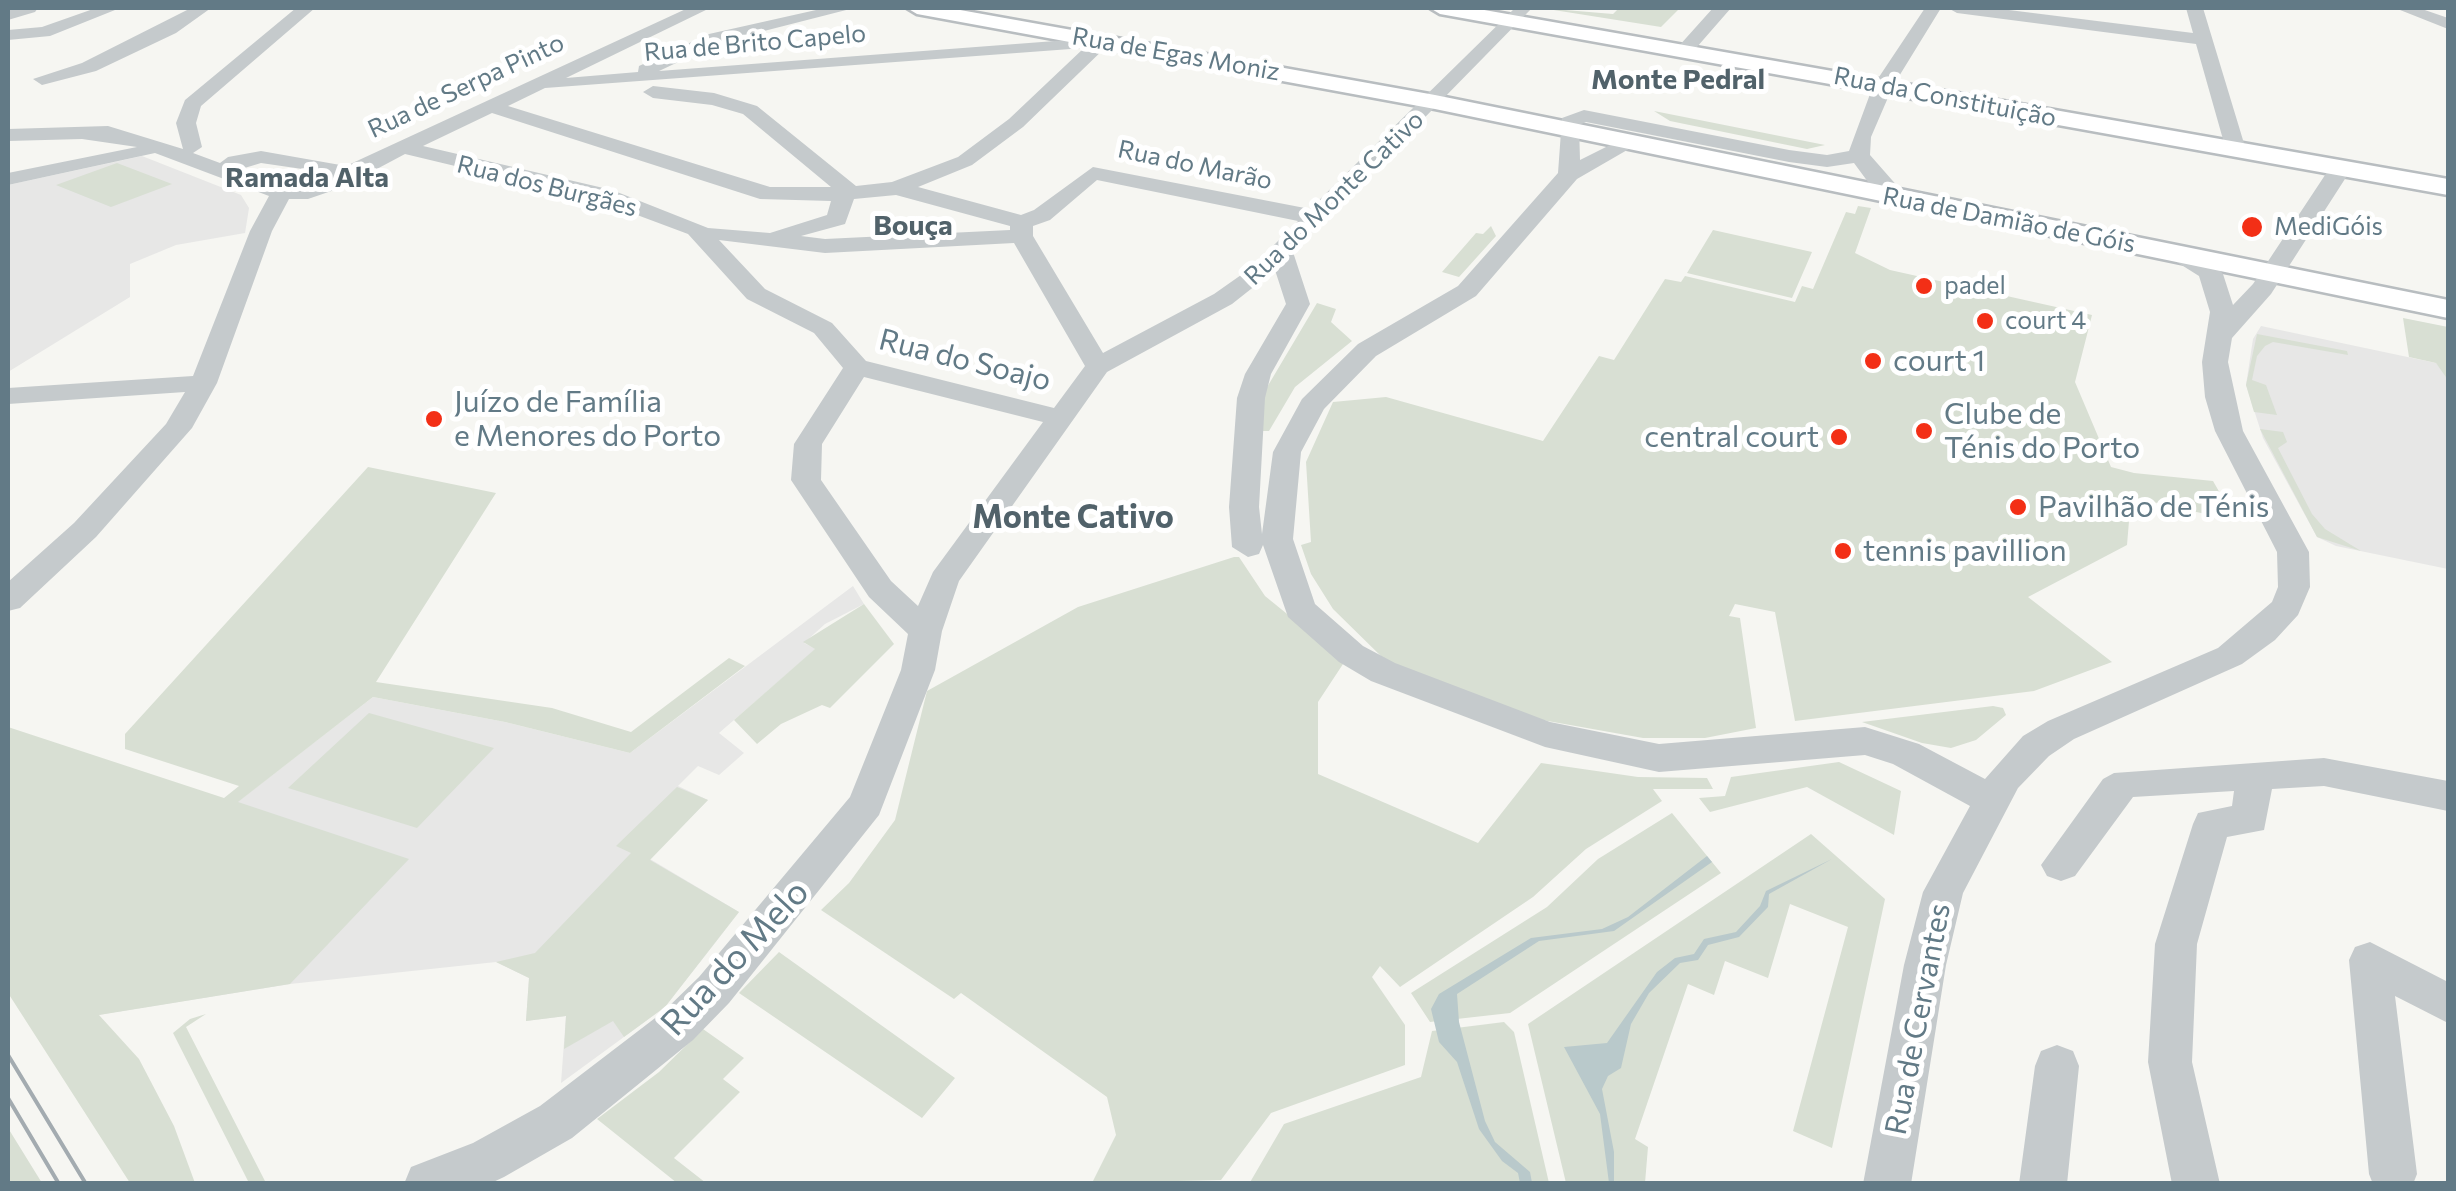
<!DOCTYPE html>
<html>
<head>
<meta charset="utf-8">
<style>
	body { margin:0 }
	#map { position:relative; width:2456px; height:1191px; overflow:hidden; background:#f6f6f2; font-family:Commissioner,sans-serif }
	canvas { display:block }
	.frame { position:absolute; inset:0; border:10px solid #627a86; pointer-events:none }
</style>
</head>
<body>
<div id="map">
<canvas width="2456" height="1191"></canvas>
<div class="frame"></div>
</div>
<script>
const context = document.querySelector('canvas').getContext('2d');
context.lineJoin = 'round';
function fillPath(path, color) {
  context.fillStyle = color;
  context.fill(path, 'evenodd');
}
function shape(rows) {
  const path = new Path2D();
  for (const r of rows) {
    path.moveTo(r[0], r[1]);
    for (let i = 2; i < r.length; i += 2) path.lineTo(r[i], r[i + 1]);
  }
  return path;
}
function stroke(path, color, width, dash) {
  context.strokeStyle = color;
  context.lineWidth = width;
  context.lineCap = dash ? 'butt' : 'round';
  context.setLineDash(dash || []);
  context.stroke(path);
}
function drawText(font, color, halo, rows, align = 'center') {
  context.font = font + ' Commissioner,sans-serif';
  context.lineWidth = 10;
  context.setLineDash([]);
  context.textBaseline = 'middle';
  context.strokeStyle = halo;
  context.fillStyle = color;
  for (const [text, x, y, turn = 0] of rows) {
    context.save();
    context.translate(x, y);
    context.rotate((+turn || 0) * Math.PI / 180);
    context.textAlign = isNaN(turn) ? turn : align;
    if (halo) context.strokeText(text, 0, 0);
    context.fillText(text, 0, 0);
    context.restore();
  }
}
fillPath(shape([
	[142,156,241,195,249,208,245,233,176,245,130,264,130,297,8,372,8,185],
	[2261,326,2436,363,2448,373,2448,569,2336,546,2317,537,2263,438,2246,385,2253,339],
	[853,586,864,604,825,624,804,643,816,649,719,733,744,753,719,775,698,766,678,786,708,800,650,859,739,912,665,1007,561,1083,566,1016,526,1021,529,978,496,962,290,984,98,1015,299,824,236,803,373,697,505,722,630,753]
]), '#e7e7e6');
fillPath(shape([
	[1541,8,1613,14,1619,8,1680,8,1661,27],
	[1654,111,1825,145,1807,149,1670,121],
	[117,163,172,184,111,207,56,185],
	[1858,206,1871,208,1855,253,1890,270,2092,315,2075,382,2111,467,2134,473,2213,481,2236,521,2131,497,2127,545,2028,597,2112,662,2034,691,1795,721,1775,612,1735,604,1729,616,1740,618,1756,728,1705,738,1643,738,1542,720,1387,662,1333,609,1311,574,1301,545,1311,542,1306,462,1333,402,1386,397,1543,441,1599,356,1614,360,1665,279,1681,282,1685,276,1795,302,1802,286,1813,289,1846,212,1855,214],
	[1491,226,1496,236,1459,277,1442,272,1476,233,1483,234],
	[1713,230,1812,252,1792,298,1687,273],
	[1317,303,1336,309,1331,322,1352,341,1295,387,1269,431,1260,431,1263,394],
	[2403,318,2448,327,2448,380,2436,363,2409,357],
	[2257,334,2347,351,2348,355,2273,342,2265,346,2257,356,2252,380,2266,385,2277,415,2254,412,2246,385],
	[2260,429,2283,432,2287,442,2278,448,2312,514,2325,529,2361,551,2317,537],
	[368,467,496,493,376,682,552,708,631,732,729,658,745,666,630,753,505,722,373,697,238,802,409,859,290,984,99,1015,139,1059,174,1126,195,1183,130,1183,8,993,8,727,224,798,239,786,125,749,125,734],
	[1234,557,1239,557,1265,596,1345,661,1318,702,1318,774,1478,843,1541,763,1638,777,1707,778,1713,789,1653,789,1662,801,1586,849,1533,897,1400,987,1380,966,1372,977,1405,1025,1405,1065,1271,1113,1221,1180,1092,1183,1116,1135,1107,1097,961,993,954,999,821,910,849,883,895,820,927,691,1078,607],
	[864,604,894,644,830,708,822,705,781,724,757,744,734,720,815,649,803,642],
	[1993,706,2003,708,2006,715,1976,740,1951,748,1922,743,1862,722],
	[369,713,494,748,417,828,288,788],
	[1839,762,1901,791,1894,835,1807,787,1710,812,1699,798,1725,796,1731,777],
	[677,787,708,800,650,860,739,912,665,1007,624,1037,613,1021,564,1049,566,1016,526,1021,529,978,496,962,535,953,631,853,616,846],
	[1672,813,1721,873,1510,1013,1430,1022,1411,993,1547,907,1598,859],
	[1811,834,1885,899,1832,1148,1793,1131,1848,927,1790,904,1768,978,1725,961,1714,995,1688,984,1635,1139,1648,1147,1645,1183,1566,1183,1528,1024],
	[779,952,955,1078,922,1118,739,993],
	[206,1014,186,1027,266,1183,249,1183,173,1033,190,1019],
	[1504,1022,1514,1032,1549,1183,1249,1184,1284,1124,1421,1077,1432,1031],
	[703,1029,744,1058,723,1079,740,1092,674,1158,706,1183,677,1183,597,1119,659,1072],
	[8,1128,42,1183,8,1183]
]), '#d8dfd3');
fillPath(shape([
	[1707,856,1712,862,1614,931,1539,941,1457,994,1459,1022,1485,1121,1495,1142,1530,1172,1532,1183,1520,1183,1518,1173,1502,1161,1479,1129,1457,1062,1439,1042,1431,1009,1439,994,1531,938,1602,929,1628,917],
	[1832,859,1769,894,1768,907,1739,937,1708,945,1698,960,1680,963,1649,993,1631,1024,1621,1068,1608,1076,1602,1089,1614,1152,1614,1183,1609,1183,1600,1114,1564,1047,1607,1043,1657,972,1675,958,1694,954,1704,939,1736,932,1760,906,1766,891]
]), '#b9c9cb');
const major = shape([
	[907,8,949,8,1435,95,2448,300,2448,318,1435,109,917,14,907,8],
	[1430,8,1473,8,2448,179,2448,195,1440,14,1430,8]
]);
stroke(major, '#b8bdc0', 5);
fillPath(shape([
	[38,8,35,12,8,20,8,9,38,8],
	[96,8,120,8,50,36,8,40,8,30,42,27,96,8],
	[191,8,211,8,176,33,96,71,42,85,33,79,82,63,191,8],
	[296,8,315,8,201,106,196,123,202,147,193,153,220,163,228,157,261,151,346,166,688,8,710,8,566,78,638,72,639,66,709,34,825,8,854,8,721,42,659,71,1108,37,1108,45,1023,127,972,165,918,187,1021,215,1034,210,1093,167,1310,209,1515,8,1532,8,1293,252,1310,304,1271,374,1265,398,1259,507,1262,534,1273,452,1302,399,1358,344,1458,286,1558,173,1562,118,1584,110,1789,150,1827,155,1849,151,1873,86,1925,8,1941,8,1893,86,1871,137,1870,155,1899,188,1898,201,1882,201,1854,163,1827,167,1789,162,1586,122,1579,125,1580,160,1624,138,1631,136,1641,142,1577,179,1476,296,1376,356,1324,409,1301,452,1293,539,1315,604,1363,646,1395,663,1550,722,1659,744,1865,727,1919,744,1985,779,2023,736,2048,721,2218,648,2272,602,2278,587,2277,552,2215,431,2205,397,2202,362,2210,312,2199,276,2164,254,2176,247,2211,260,2223,274,2233,305,2253,284,2333,163,2341,162,2352,168,2271,294,2232,338,2228,362,2243,431,2309,552,2310,587,2298,615,2275,640,2242,664,2074,739,2049,756,2018,788,1963,893,1946,965,1911,1184,1863,1184,1904,965,1923,892,1970,806,1893,764,1865,755,1659,772,1545,747,1371,681,1339,662,1288,617,1263,545,1259,554,1248,557,1232,547,1229,507,1237,398,1245,374,1286,304,1275,270,1232,304,1107,372,959,581,942,631,935,670,879,815,729,1003,693,1040,572,1138,504,1177,489,1184,404,1184,411,1167,473,1143,540,1106,663,1012,699,977,850,797,901,670,908,634,869,597,791,480,794,444,843,368,814,333,747,299,688,234,597,200,405,154,343,187,308,199,289,199,272,231,217,383,192,428,96,537,20,608,8,611,8,582,74,523,166,424,185,392,8,404,8,388,193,376,250,231,269,196,155,153,8,185,8,173,137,147,82,139,8,141,8,129,108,126,183,149,176,123,185,100,296,8],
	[1084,48,1009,119,958,157,892,182,856,186,757,106,714,93,653,86,643,92,653,98,712,105,743,114,831,187,770,187,508,106,545,88,1084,48],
	[492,113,760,199,831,201,827,215,770,233,708,228,612,190,423,146,492,113],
	[261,163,323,172,329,174,304,186,283,186,238,170,261,163],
	[1097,180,1298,221,1251,268,1214,294,1103,353,1033,236,1033,226,1050,220,1097,180],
	[896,195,1010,226,1010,230,825,239,801,236,845,224,854,199,896,195],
	[719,240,825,253,1014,243,1085,366,1054,408,866,361,832,323,765,289,719,240],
	[864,377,1043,422,933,572,918,606,891,581,821,480,822,444,864,377],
	[1713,8,1731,8,1690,55,1678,55,1678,47,1713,8],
	[1948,8,1993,8,2193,33,2186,8,2203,8,2246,150,2236,156,2226,150,2196,44,1957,13,1948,8],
	[2395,8,2419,8,2448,18,2448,29,2395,8],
	[2324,758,2448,781,2448,811,2324,786,2272,789,2264,830,2227,837,2197,944,2192,1062,2220,1184,2172,1184,2148,1062,2155,944,2193,824,2198,813,2232,806,2234,791,2133,797,2075,876,2061,881,2047,876,2041,865,2103,779,2114,773,2324,758],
	[2370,942,2448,982,2448,1023,2395,996,2417,1174,2413,1184,2373,1184,2369,1174,2349,960,2355,947,2370,942],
	[2057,1045,2073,1051,2079,1066,2067,1184,2019,1184,2035,1066,2041,1051,2057,1045]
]), '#c5cacc');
fillPath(major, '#fff');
stroke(shape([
	[8,1055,86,1184],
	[8,1098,59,1184]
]), '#a3abb0', 4);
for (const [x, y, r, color] of [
	[2252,227,12,"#f32f16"],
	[1924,286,10,"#f32f16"],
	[1985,321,10,"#f32f16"],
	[1873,361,10,"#f32f16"],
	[434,419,10,"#f32f16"],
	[1924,431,10,"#f32f16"],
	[1839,437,10,"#f32f16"],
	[2018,507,10,"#f32f16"],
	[1843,551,10,"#f32f16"]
]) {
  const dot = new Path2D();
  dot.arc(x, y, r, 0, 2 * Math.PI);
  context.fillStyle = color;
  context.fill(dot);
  stroke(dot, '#fff', 4);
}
drawText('25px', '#627a86', '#fff', [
	["Rua de Brito Capelo",755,43,-5],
	["Rua de Egas Moniz",1176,54,10],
	["Rua de Serpa Pinto",466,86,-25],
	["Rua da Constituição",1945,97,11],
	["Rua do Marão",1195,165,12],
	["Rua dos Burgães",547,186,14],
	["Rua do Monte Cativo",1334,198,-44],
	["Rua de Damião de Góis",2009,220,11]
]);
drawText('25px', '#627a86', '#fff', [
	["MediGóis",2274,227],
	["padel",1944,286],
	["court 4",2005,321]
], 'left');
drawText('bold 28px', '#51626a', '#fff', [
	["Monte Pedral",1678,80],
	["Ramada Alta",307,178],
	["Bouça",913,226]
]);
drawText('30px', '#627a86', '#fff', [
	["Rua do Soajo",965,360,14],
	["Rua de Cervantes",1918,1019,-79]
]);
drawText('30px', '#627a86', '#fff', [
	["court 1",1893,361],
	["Juízo de Família",454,402],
	["e Menores do Porto",454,436],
	["Clube de",1944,414],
	["Ténis do Porto",1944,448],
	["central court",1819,437,"right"],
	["Pavilhão de Ténis",2038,507],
	["tennis pavillion",1863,551]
], 'left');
drawText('bold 32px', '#51626a', '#fff', [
	["Monte Cativo",1073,517]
]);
drawText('35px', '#627a86', '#fff', [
	["Rua do Melo",735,958,-47]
]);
</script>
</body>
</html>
